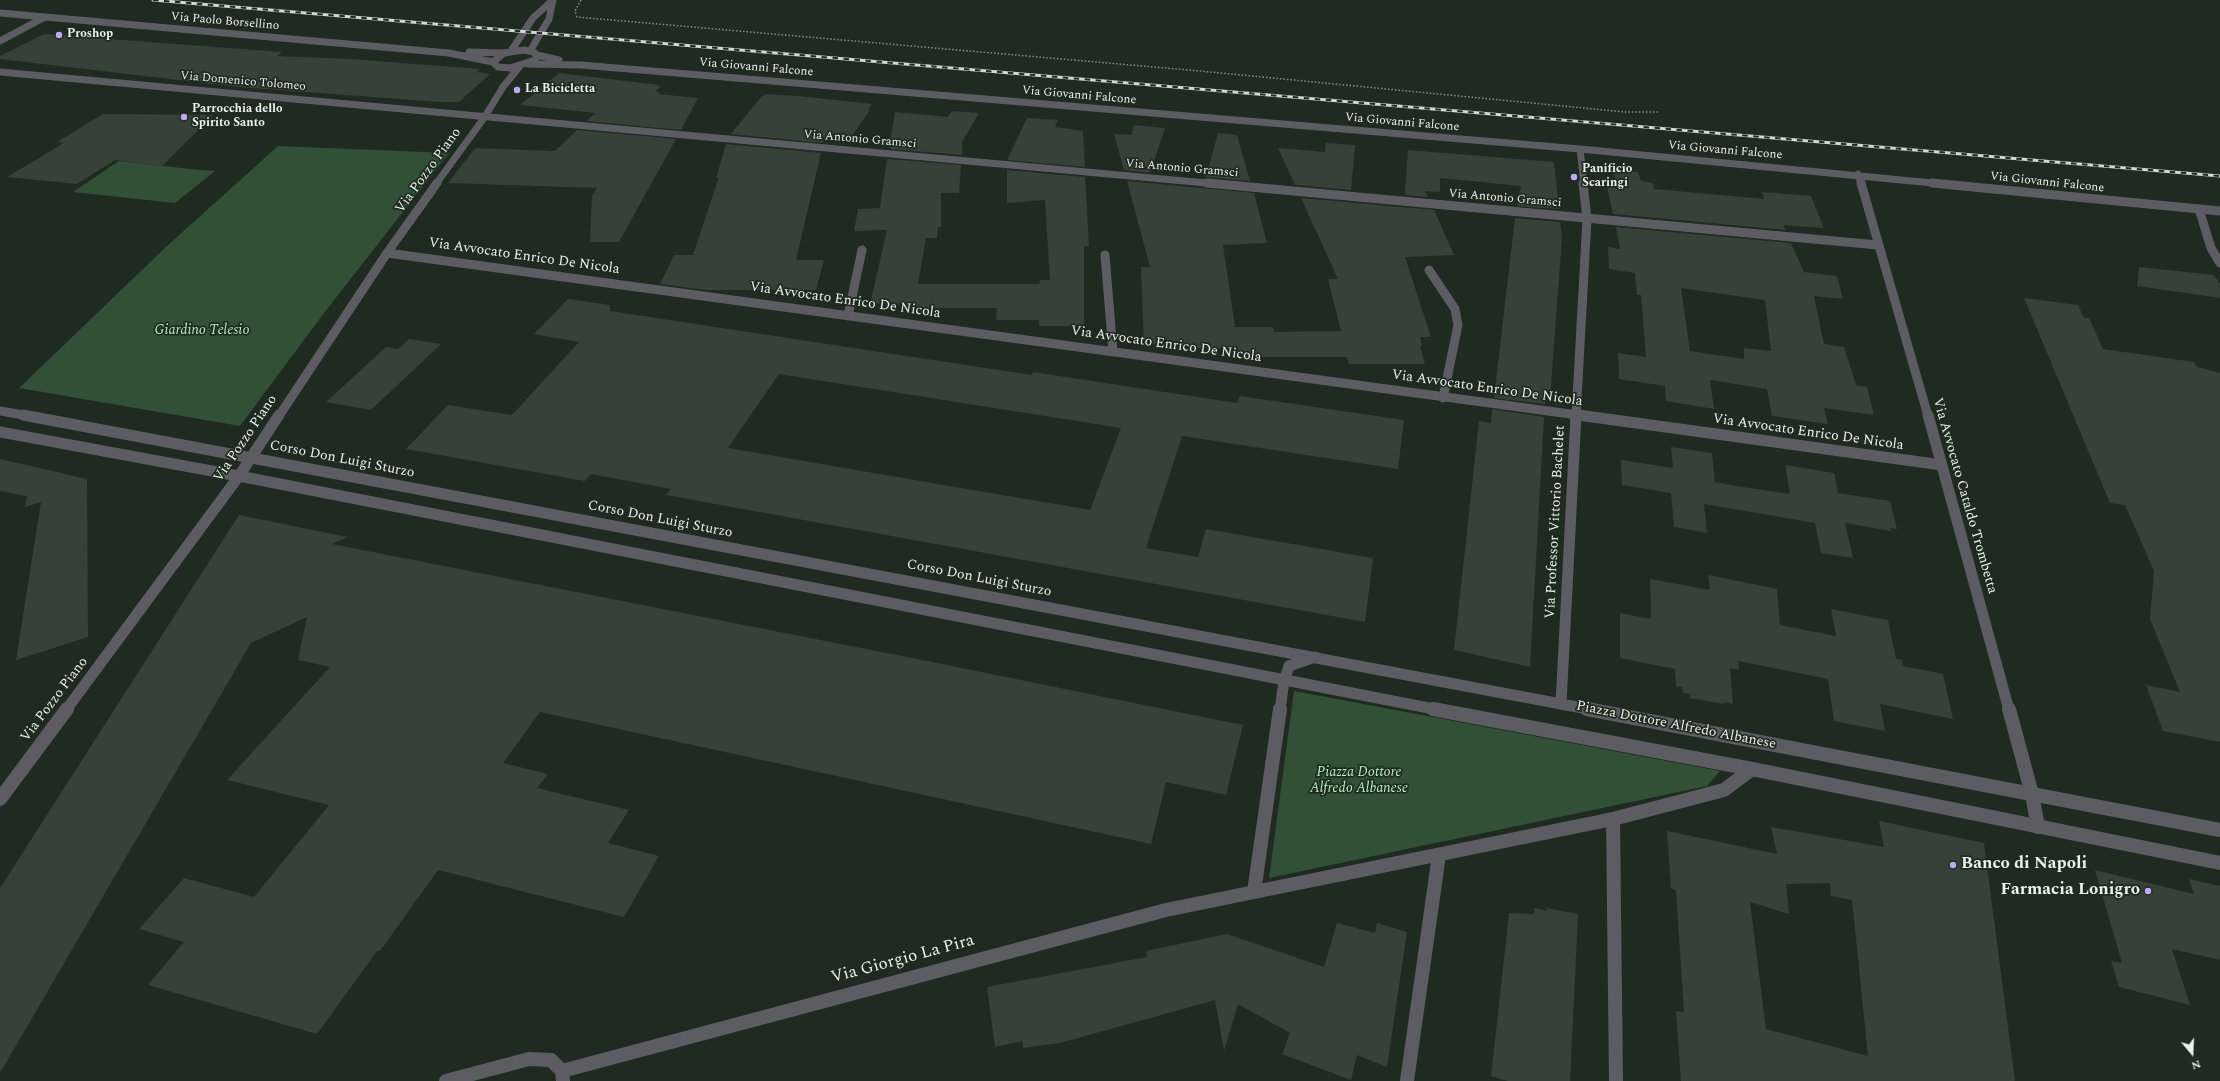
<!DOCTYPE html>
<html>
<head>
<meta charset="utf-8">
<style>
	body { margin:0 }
	#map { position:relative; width:2220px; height:1081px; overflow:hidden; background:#1f2a21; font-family:Spectral,serif }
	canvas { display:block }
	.north { position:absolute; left:2172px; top:1033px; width:40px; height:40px; -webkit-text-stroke:3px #1f2a21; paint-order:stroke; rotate:161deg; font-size:11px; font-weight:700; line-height:16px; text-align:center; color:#ebf3ec }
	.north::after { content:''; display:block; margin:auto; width:14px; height:18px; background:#ebf3ec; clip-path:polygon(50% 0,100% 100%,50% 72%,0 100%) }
</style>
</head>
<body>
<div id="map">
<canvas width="2220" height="1081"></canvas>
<div class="north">N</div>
</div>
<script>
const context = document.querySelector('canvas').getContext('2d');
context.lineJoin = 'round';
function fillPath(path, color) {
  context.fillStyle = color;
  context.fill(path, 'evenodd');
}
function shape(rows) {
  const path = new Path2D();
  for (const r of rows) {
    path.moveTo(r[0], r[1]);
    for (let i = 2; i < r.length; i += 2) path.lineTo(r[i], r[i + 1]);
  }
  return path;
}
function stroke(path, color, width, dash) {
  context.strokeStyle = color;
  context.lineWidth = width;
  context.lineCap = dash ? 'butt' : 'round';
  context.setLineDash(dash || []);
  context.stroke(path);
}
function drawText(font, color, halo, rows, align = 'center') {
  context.font = font + ' Spectral,serif';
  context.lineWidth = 3.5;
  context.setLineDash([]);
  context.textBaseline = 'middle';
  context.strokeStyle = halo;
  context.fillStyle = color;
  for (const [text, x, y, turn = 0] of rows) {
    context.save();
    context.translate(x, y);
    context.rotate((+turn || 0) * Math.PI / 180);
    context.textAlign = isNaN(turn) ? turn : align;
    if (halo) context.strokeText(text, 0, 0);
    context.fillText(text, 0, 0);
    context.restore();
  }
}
fillPath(shape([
	[278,146,449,153,324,313,240,426,19,388,168,245],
	[119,161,190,169,215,171,175,203,73,192],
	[1294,691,1720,771,1707,786,1269,878]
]), '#315036');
fillPath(shape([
	[44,34,282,52,277,56,350,59,480,69,476,72,490,74,459,102,440,102,238,87,0,59,0,56],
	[559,73,659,85,657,86,661,86,655,92,660,92,658,94,698,98,681,130,586,121,595,113,520,105],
	[766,94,799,96,872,104,868,110,870,110,852,136,847,139,824,137,823,143,731,134,762,96],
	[952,111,979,113,962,142,962,155,889,149,895,112,948,117],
	[103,114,213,115,162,166,115,160,77,184,7,177,64,143,57,142],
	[1027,118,1058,120,1055,127,1083,131,1085,167,1007,160],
	[1134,125,1165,128,1150,173,1124,170,1114,134,1131,135],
	[577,130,676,139,619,242,590,242,592,196,597,188,448,183,475,148,555,151],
	[1218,133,1237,135,1250,181,1206,177],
	[1326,143,1355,145,1351,190,1295,185,1278,148,1325,152],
	[726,144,821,153,796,260,824,260,816,290,706,290,660,284,674,255,693,255,719,177,716,178],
	[1408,150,1554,162,1559,209,1517,206,1521,186,1440,178,1440,192,1425,191,1428,197,1405,195],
	[887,159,961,165,959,193,941,193,941,227,938,227,937,238,926,238,918,284,1039,284,1040,280,1050,280,1045,200,1007,203,1007,170,1085,177,1089,246,1084,246,1084,326,1039,326,1039,320,996,320,997,308,910,308,911,303,870,304,887,230,854,231,858,209,880,208],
	[1613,170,1638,172,1641,181,1653,183,1654,189,1764,199,1762,192,1811,196,1824,228,1783,225,1786,230,1613,214,1605,178,1615,179],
	[1127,181,1254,193,1267,243,1223,245,1235,327,1273,327,1274,332,1341,331,1328,279,1338,279,1301,198,1434,210,1454,255,1405,257,1431,337,1420,337,1422,346,1420,346,1425,364,1349,364,1347,357,1251,357,1252,353,1234,353,1234,348,1188,348,1188,344,1144,344,1141,267,1150,267],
	[1515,218,1560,222,1562,238,1550,398,1545,397,1545,404,1494,398],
	[1616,227,1791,243,1804,272,1837,276,1843,299,1814,296,1824,344,1844,347,1856,385,1867,387,1874,415,1824,408,1828,424,1772,416,1767,389,1710,380,1714,409,1666,401,1665,386,1619,379,1618,353,1646,357,1641,295,1637,295,1635,273,1609,269,1608,247,1620,249],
	[1681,288,1765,300,1771,351,1744,348,1744,359,1690,351],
	[2139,267,2214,275,2220,284,2220,298,2137,286],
	[2024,298,2078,305,2084,318,2089,318,2103,349,2194,362,2197,367,2220,373,2220,742,2163,731,2146,685,2180,692,2150,619,2154,571,2125,505,2110,503],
	[568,299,610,305,610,311,1032,375,1033,372,1237,403,1240,396,1404,420,1398,469,1182,436,1146,548,1198,557,1206,529,1373,558,1365,622,666,495,671,489,591,474,585,481,406,449,448,405,512,415,579,342,534,334],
	[779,374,1121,428,1090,510,728,448],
	[409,339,441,344,371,410,326,402,386,347,398,349],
	[1492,409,1544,417,1530,667,1454,650,1479,421,1491,423],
	[1671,447,1712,453,1715,482,1736,486,1790,494,1785,465,1834,473,1838,493,1890,501,1897,529,1890,528,1891,531,1845,523,1853,558,1821,553,1815,523,1704,504,1707,533,1674,527,1671,493,1622,485,1621,460,1673,468],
	[0,459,87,479,88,637,16,660,41,502,25,507,27,496,0,491],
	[239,515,348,537,332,544,912,658,1243,725,1226,795,1166,782,1151,844,540,712,503,763,548,774,537,788,629,810,608,843,659,856,624,917,438,870,380,951,377,951,317,1034,148,985,184,942,139,929,184,878,254,897,329,805,227,780,330,667,298,660,307,617,251,643,0,1073,0,888],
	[1708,575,1777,589,1780,625,1836,636,1831,609,1888,620,1896,659,1902,660,1903,666,1943,674,1953,719,1880,704,1885,731,1834,721,1828,679,1738,661,1739,670,1730,668,1733,704,1723,702,1724,704,1690,698,1690,694,1683,693,1682,687,1676,686,1675,669,1620,658,1620,613,1651,619,1650,579,1710,590],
	[1879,821,1984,843,2015,1081,1681,1081,1676,1011,1684,1012,1676,891,1671,888,1667,831,1777,854,1771,827,1884,847],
	[1830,883,1831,896,1852,900,1868,1056,1766,1029,1750,902,1789,914,1786,884],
	[2095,870,2194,894,2189,879,2220,886,2220,960,2172,949,2190,1005,2119,987,2111,961,2122,963],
	[1534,908,1547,911,1547,908,1578,914,1570,1081,1508,1081,1491,1076,1509,913,1534,914],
	[1337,923,1375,933,1377,923,1407,932,1387,1067,1357,1055,1351,1080,1282,1054,1290,1033,1238,1004,1224,1051,1215,1000,1060,1043,1023,1048,1023,1041,995,1047,987,987,1147,957,1146,951,1227,934,1324,967]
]), '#364137');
stroke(shape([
	[581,0,575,11,577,17,1200,71,1625,112,1658,112]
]), '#858f87', 1.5, [1.5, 2]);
stroke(shape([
	[2199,209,2211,248,2220,263]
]), '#5e5c63', 9);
stroke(shape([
	[0,13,449,53,493,62],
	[0,41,45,17],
	[469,52,504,53],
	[537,55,559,60],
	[527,64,581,65,1580,149,1943,184],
	[0,72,1217,184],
	[1580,149,1584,184],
	[1858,174,1861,184]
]), '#5e5c63', 7);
stroke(shape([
	[1207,183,1878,245],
	[1861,183,1928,416],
	[1932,183,2220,211],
	[387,253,1585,416],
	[1105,255,1113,352],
	[1429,270,1455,309,1458,325,1443,398],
	[848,316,862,250],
	[1576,416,1587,219,1583,183]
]), '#5e5c63', 9);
stroke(shape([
	[1578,415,1942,465],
	[1928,415,2009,710],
	[1561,704,1576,415],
	[1280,710,1284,681,1289,666,1315,657]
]), '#5e5c63', 11);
stroke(shape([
	[2009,709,2032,794,2038,827],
	[1613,819,1616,1081],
	[1254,892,1280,709],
	[562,1071,1166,910,1613,819,1724,790,1752,769],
	[446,1081,529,1059,551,1060,562,1071,563,1081],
	[1407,1081,1439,855]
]), '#5e5c63', 14);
stroke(shape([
	[524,50,534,52,537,57,535,60,510,68,498,67,493,62,504,53,524,50],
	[511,51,533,18,553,0],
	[530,51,549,19,553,0],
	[436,184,484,118,503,87,520,66]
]), '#5e5c63', 7);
stroke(shape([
	[0,411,29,416],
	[279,416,387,253,437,183]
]), '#5e5c63', 9);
stroke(shape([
	[23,415,1593,710],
	[0,432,239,476,1439,710],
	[66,710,239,476,279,415]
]), '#5e5c63', 11);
stroke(shape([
	[1433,709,1752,769,2220,863],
	[1587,709,2220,830],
	[0,799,67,709]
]), '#5e5c63', 14);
const rail = shape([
	[153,0,2220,176]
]);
stroke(rail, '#d2dad3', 3);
stroke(rail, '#1f2a21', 2, [5.5]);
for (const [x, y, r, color] of [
	[59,35,4,"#bea9f4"],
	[517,90,4,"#bea9f4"],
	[184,117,4,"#bea9f4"],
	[1574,177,4,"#bea9f4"],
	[1953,865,4,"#bea9f4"],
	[2148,891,4,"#bea9f4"]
]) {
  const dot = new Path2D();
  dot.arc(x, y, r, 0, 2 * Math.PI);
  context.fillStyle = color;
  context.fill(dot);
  stroke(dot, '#1f2a21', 1.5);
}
drawText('12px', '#ebf3ec', '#1f2a21', [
	["Via Paolo Borsellino",225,22,5],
	["Via Giovanni Falcone",756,68,5],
	["Via Domenico Tolomeo",243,82,5],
	["Via Giovanni Falcone",1079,96,5],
	["Via Giovanni Falcone",1402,123,5],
	["Via Antonio Gramsci",860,140,5],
	["Via Giovanni Falcone",1725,151,5],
	["Via Antonio Gramsci",1182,169,5],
	["Via Giovanni Falcone",2047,183,6],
	["Via Antonio Gramsci",1505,199,5]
]);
drawText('bold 12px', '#ebf3ec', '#1f2a21', [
	["Proshop",67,35],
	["La Bicicletta",525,90],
	["Parrocchia dello",192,110],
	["Spirito Santo",192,124],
	["Panificio",1582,170],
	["Scaringi",1582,184]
], 'left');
drawText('14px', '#ebf3ec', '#1f2a21', [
	["Via Pozzo Piano",429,171,-54],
	["Via Avvocato Enrico De Nicola",524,257,8],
	["Via Avvocato Enrico De Nicola",845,301,8],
	["Via Avvocato Enrico De Nicola",1166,345,8],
	["Via Avvocato Enrico De Nicola",1487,389,8],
	["Via Avvocato Enrico De Nicola",1808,433,8],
	["Via Pozzo Piano",246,439,-56],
	["Corso Don Luigi Sturzo",342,460,11],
	["Via Avvocato Cataldo Trombetta",1964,496,74],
	["Corso Don Luigi Sturzo",660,520,11],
	["Via Professor Vittorio Bachelet",1556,522,-87],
	["Corso Don Luigi Sturzo",979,579,11],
	["Via Pozzo Piano",55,700,-53],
	["Piazza Dottore Alfredo Albanese",1676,726,11]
]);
drawText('italic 14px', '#b2f4bc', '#1f2a21', [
	["Giardino Telesio",202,331],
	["Piazza Dottore",1359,773],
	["Alfredo Albanese",1359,789]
]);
drawText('bold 17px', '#ebf3ec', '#1f2a21', [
	["Banco di Napoli",1961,865],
	["Farmacia Lonigro",2140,891,"right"]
], 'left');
drawText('17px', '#ebf3ec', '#1f2a21', [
	["Via Giorgio La Pira",903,960,-15]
]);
</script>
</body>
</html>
